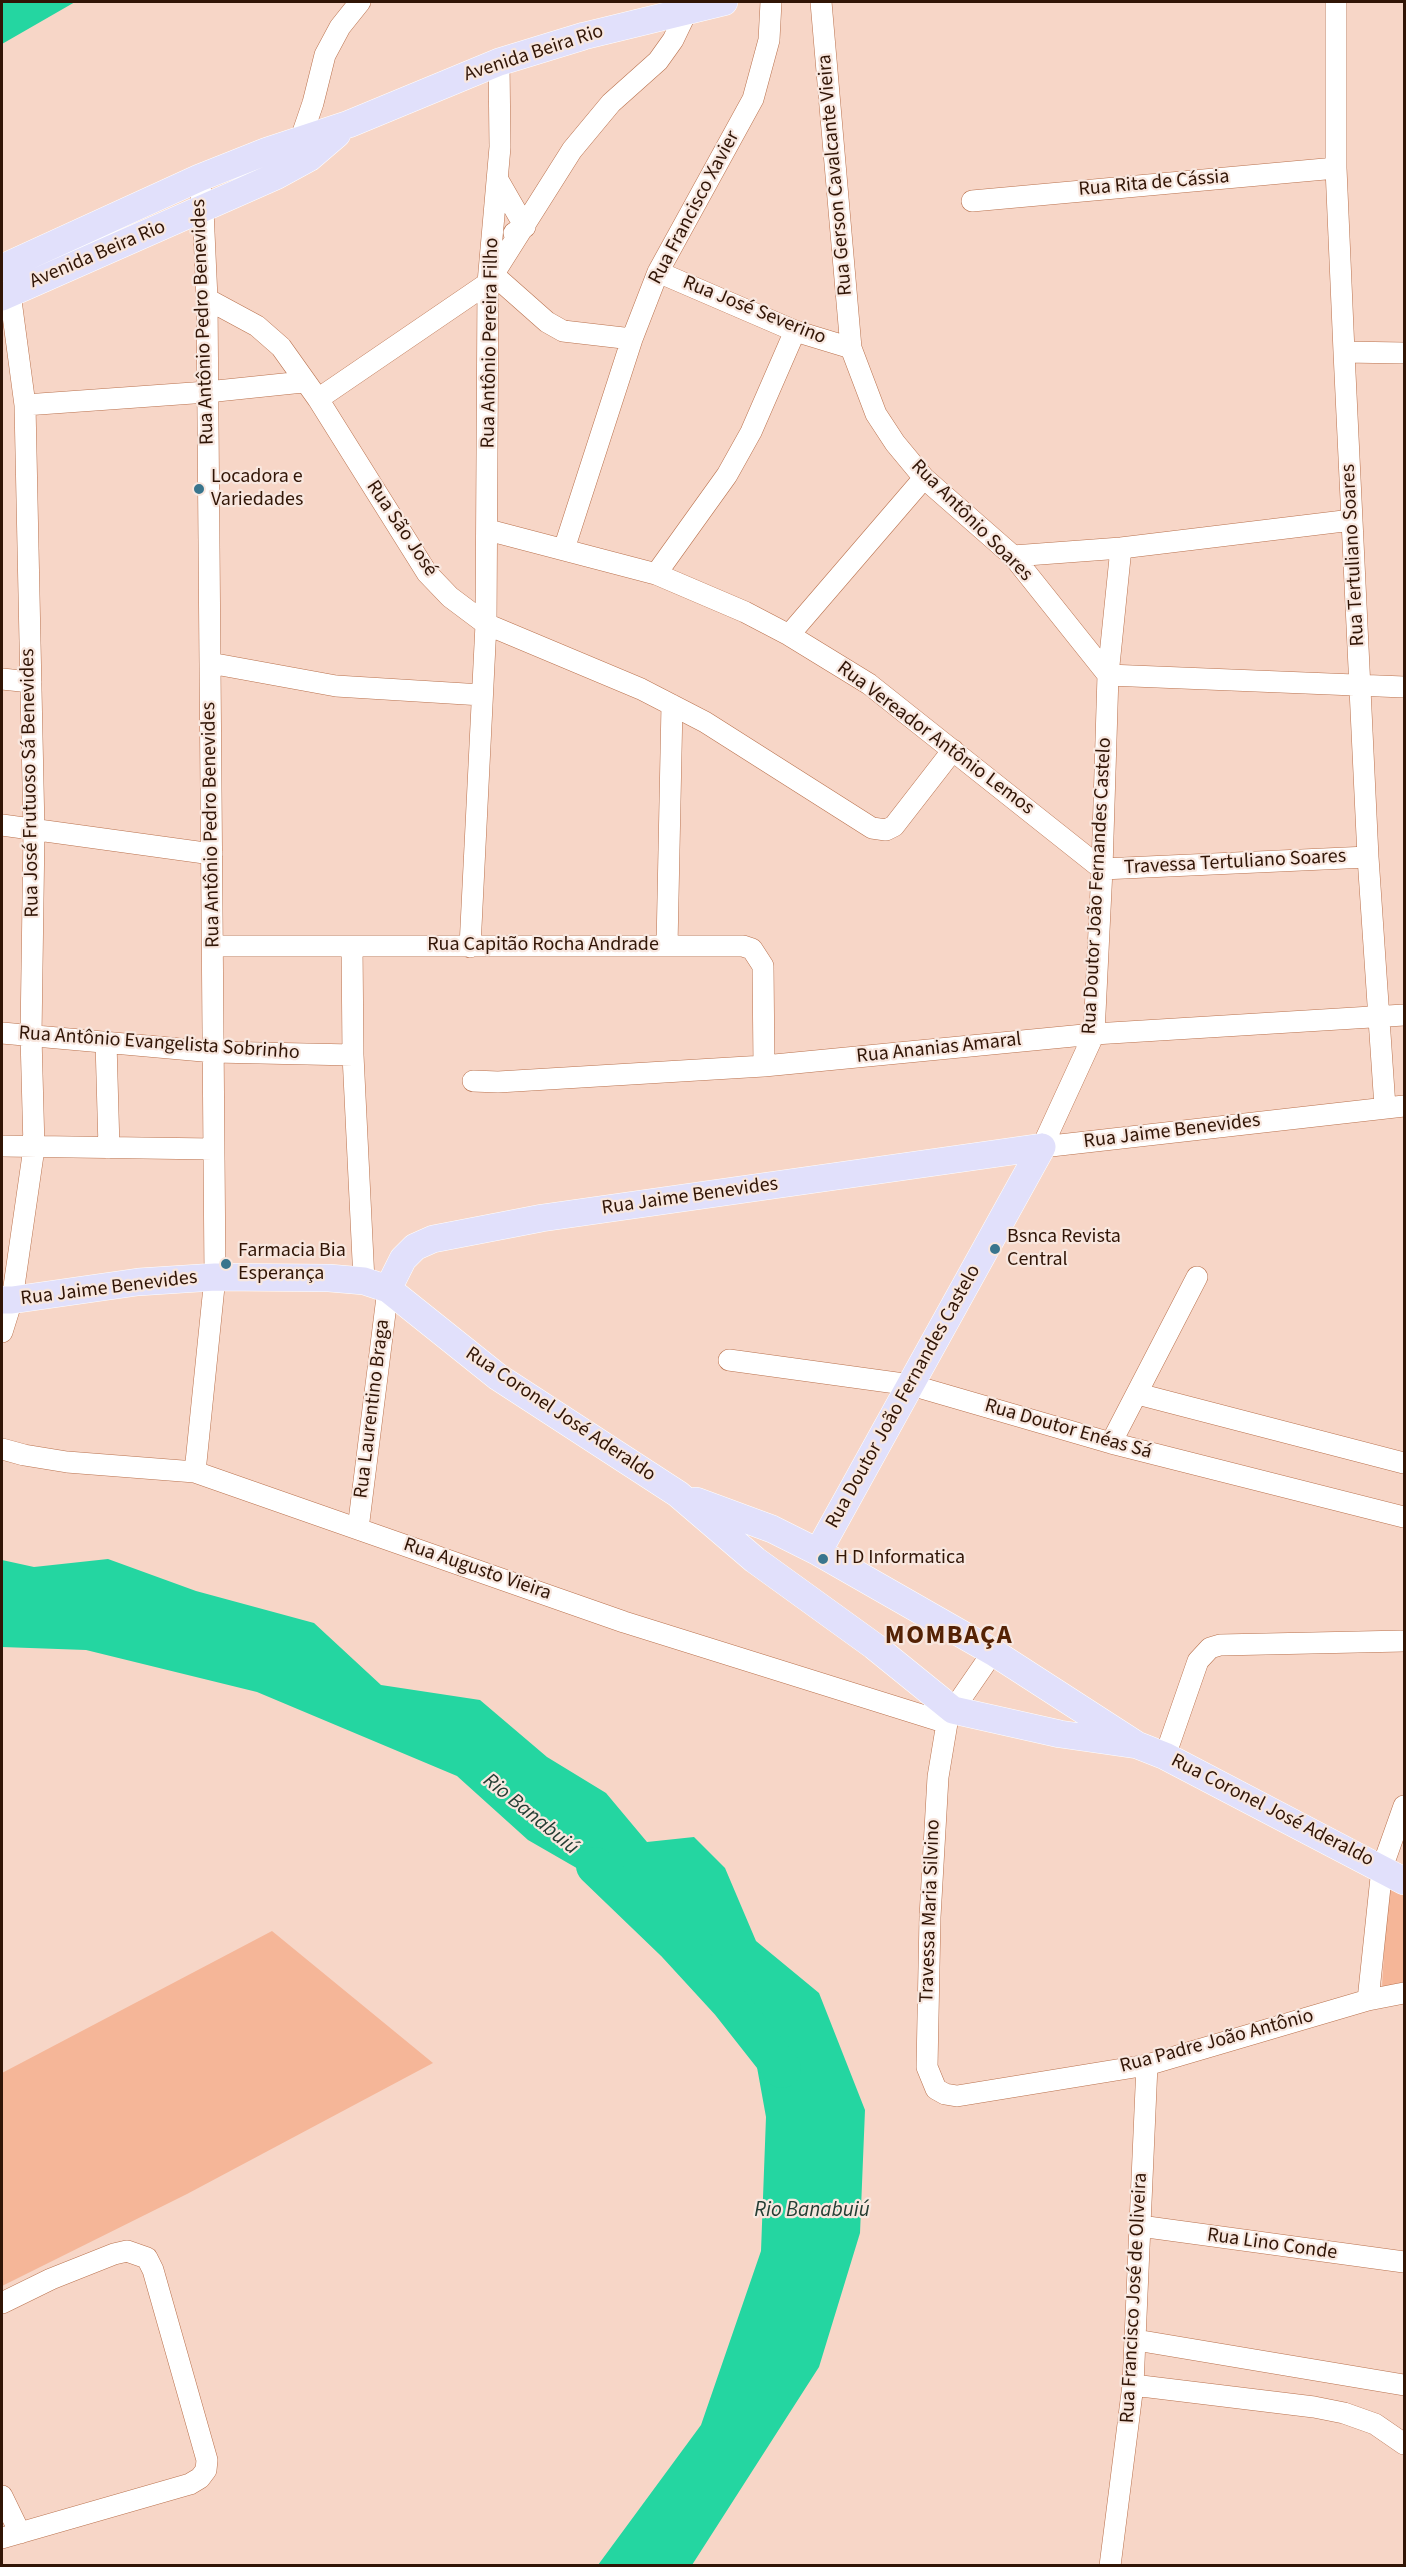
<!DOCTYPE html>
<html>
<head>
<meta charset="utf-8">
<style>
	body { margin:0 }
	#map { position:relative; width:1406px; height:2567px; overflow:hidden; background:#f7d6c7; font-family:"Source Sans 3",sans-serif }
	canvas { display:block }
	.frame { position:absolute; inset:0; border:3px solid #311506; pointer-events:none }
</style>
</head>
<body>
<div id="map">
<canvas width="1406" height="2567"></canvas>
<div class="frame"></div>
</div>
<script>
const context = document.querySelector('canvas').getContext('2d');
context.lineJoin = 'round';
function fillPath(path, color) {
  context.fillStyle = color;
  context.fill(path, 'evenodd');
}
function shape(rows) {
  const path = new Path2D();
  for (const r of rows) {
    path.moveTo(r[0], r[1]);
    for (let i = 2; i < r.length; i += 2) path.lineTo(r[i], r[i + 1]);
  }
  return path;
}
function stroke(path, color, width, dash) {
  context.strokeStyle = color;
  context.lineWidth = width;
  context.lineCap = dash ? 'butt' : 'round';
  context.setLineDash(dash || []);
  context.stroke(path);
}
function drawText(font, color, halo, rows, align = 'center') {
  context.font = font + ' "Source Sans 3",sans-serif';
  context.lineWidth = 4.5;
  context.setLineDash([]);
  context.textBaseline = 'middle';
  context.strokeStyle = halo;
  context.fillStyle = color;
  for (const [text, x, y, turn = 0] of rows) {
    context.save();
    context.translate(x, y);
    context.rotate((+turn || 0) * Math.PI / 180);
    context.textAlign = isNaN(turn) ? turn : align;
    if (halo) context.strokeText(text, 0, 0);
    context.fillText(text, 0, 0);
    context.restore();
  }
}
fillPath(shape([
	[1388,1886,1404,1895,1404,1982,1382,1987],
	[272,1931,433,2063,187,2194,2,2286,2,2073]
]), '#f5b698');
fillPath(shape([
	[2,2,75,2,2,44],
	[108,1559,196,1591,314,1623,381,1685,480,1700,547,1757,606,1793,647,1842,694,1837,725,1868,756,1941,819,1993,865,2110,860,2233,819,2367,692,2565,598,2565,701,2425,761,2251,766,2117,745,2001,679,1927,528,1840,457,1776,257,1692,86,1650,2,1647,2,1560,34,1567]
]), '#24d6a1');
stroke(shape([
	[595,1866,674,1942,730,2003,782,2069]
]), '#24d6a1', 38);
const minor = shape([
	[821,2,851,348,876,414,895,443,924,478,1013,556,1108,675,1404,687],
	[1336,2,1336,168,1344,352,1368,857,1385,1107],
	[300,141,313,103,325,55,340,27,360,2],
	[498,180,525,227,514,233],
	[972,201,1336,168],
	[658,272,795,331,851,348],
	[495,276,547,322,563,331,632,339],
	[207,299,257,326,281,347,318,399,427,573,450,597,486,624,641,689,705,722,872,828,886,830,894,826,953,750],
	[1344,352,1404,353],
	[318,399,488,283,572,150,611,103,658,61,673,40,687,11],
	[25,405,207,392,303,382],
	[488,530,656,574,745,612,789,635,869,684,1102,869,1368,857],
	[564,549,632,339,658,272,753,99,769,40,771,2],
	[1013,556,1121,548,1352,520],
	[656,574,727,475,751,432,795,331],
	[789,635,924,478],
	[210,663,336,686,482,695],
	[2,679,31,682],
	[2,825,212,854],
	[214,946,743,946,752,949,763,966,764,1066],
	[352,946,353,1055,364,1281],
	[667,946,672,705],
	[470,947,486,624,488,283,500,147,499,62],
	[2,1033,214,1052,353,1055],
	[106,1042,109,1148],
	[473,1081,498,1082,764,1066,1094,1034,1404,1015],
	[2,1146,213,1149],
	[1042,1147,1094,1034,1102,869,1108,675,1121,548],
	[1042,1147,1404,1106],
	[2,1332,12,1300,34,1148,31,1036,34,831,25,405,8,278],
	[729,1360,911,1385,1111,1443,1404,1517],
	[1138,1394,1404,1463],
	[1111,1443,1197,1277],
	[2,1449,24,1455,67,1462,195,1472,624,1622,947,1723],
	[195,1472,215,1277,207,299,203,210,199,178],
	[358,1529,388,1289],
	[993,1652,953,1710,947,1723,938,1777,930,1917,927,2067,936,2089,945,2094,957,2096,1147,2065,1368,2000,1404,1993],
	[1165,1756,1198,1661,1210,1648,1220,1645,1404,1641],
	[1368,2000,1382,1868,1404,1806],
	[1140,2226,1404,2262],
	[2,2303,51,2279,114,2254,127,2251,147,2258,153,2270,207,2460,206,2470,200,2478,190,2484,2,2538],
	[1136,2340,1404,2385],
	[1133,2385,1314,2407,1344,2413,1375,2424,1404,2444],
	[2,2496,20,2533],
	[1110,2566,1133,2385,1147,2065]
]);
const major = shape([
	[2,268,199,178,267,151,349,124,499,62,584,36,724,2],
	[2,297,276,176,309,158,337,134],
	[388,1289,403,1259,415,1247,433,1239,542,1218,1042,1147],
	[2,1300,12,1300,138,1282,215,1277,329,1278,364,1281,388,1289,498,1377,678,1494,755,1560,874,1646,953,1710,1060,1734,1137,1745],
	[696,1501,772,1529,818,1552,993,1652,1137,1745,1165,1756,1404,1881],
	[818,1552,1042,1147]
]);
stroke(minor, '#b9714d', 22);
stroke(major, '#fff', 28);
stroke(minor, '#fff', 21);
stroke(major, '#e1e0fb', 27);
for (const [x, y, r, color] of [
	[199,489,6,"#39758d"],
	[995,1249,6,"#39758d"],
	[226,1264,6,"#39758d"],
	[823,1559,6,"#39758d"]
]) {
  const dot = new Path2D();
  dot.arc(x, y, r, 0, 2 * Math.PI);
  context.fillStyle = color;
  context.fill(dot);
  stroke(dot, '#f8e7df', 2);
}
drawText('20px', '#311506', '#f8e7df', [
	["Avenida Beira Rio",534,54,-18],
	["Rua Gerson Cavalcante Vieira",836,175,-95],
	["Rua Rita de Cássia",1154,184,-5],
	["Rua Francisco Xavier",695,208,-62],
	["Avenida Beira Rio",98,255,-23],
	["Rua José Severino",754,311,22],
	["Rua Antônio Pedro Benevides",204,322,-92],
	["Rua Antônio Pereira Filho",491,343,-89],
	["Rua Antônio Soares",971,521,45],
	["Rua São José",401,529,56],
	["Rua Tertuliano Soares",1354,555,-93],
	["Rua Vereador Antônio Lemos",935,739,37],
	["Rua José Frutuoso Sá Benevides",31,783,-91],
	["Rua Antônio Pedro Benevides",212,825,-91],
	["Travessa Tertuliano Soares",1235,863,-3],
	["Rua Doutor João Fernandes Castelo",1098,886,-87],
	["Rua Capitão Rocha Andrade",543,946],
	["Rua Antônio Evangelista Sobrinho",159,1044,4],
	["Rua Ananias Amaral",939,1049,-6],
	["Rua Jaime Benevides",1172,1132,-7],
	["Rua Jaime Benevides",690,1197,-8],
	["Rua Jaime Benevides",109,1289,-7],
	["Rua Doutor João Fernandes Castelo",904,1397,-61],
	["Rua Laurentino Braga",373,1409,-83],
	["Rua Coronel José Aderaldo",560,1415,34],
	["Rua Doutor Enéas Sá",1068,1430,16],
	["Rua Augusto Vieira",477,1570,19],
	["Rua Coronel José Aderaldo",1272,1811,27],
	["Travessa Maria Silvino",931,1911,-88],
	["Rua Padre João Antônio",1217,2042,-15],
	["Rua Lino Conde",1272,2245,8],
	["Rua Francisco José de Oliveira",1135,2298,-87]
]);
drawText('20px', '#311506', '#f8e7df', [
	["Locadora e",211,478],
	["Variedades",211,501],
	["Bsnca Revista",1007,1238],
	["Central",1007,1261],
	["Farmacia Bia",238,1252],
	["Esperança",238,1275],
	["H D Informatica",835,1559]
], 'left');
drawText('italic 21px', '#243d33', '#f8e7df', [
	["Rio Banabuiú",530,1815,39],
	["Rio Banabuiú",812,2211]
]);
context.letterSpacing = '1.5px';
drawText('bold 26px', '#542205', '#f8e7df', [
	["MOMBAÇA",949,1637]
]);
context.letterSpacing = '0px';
</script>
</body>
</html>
